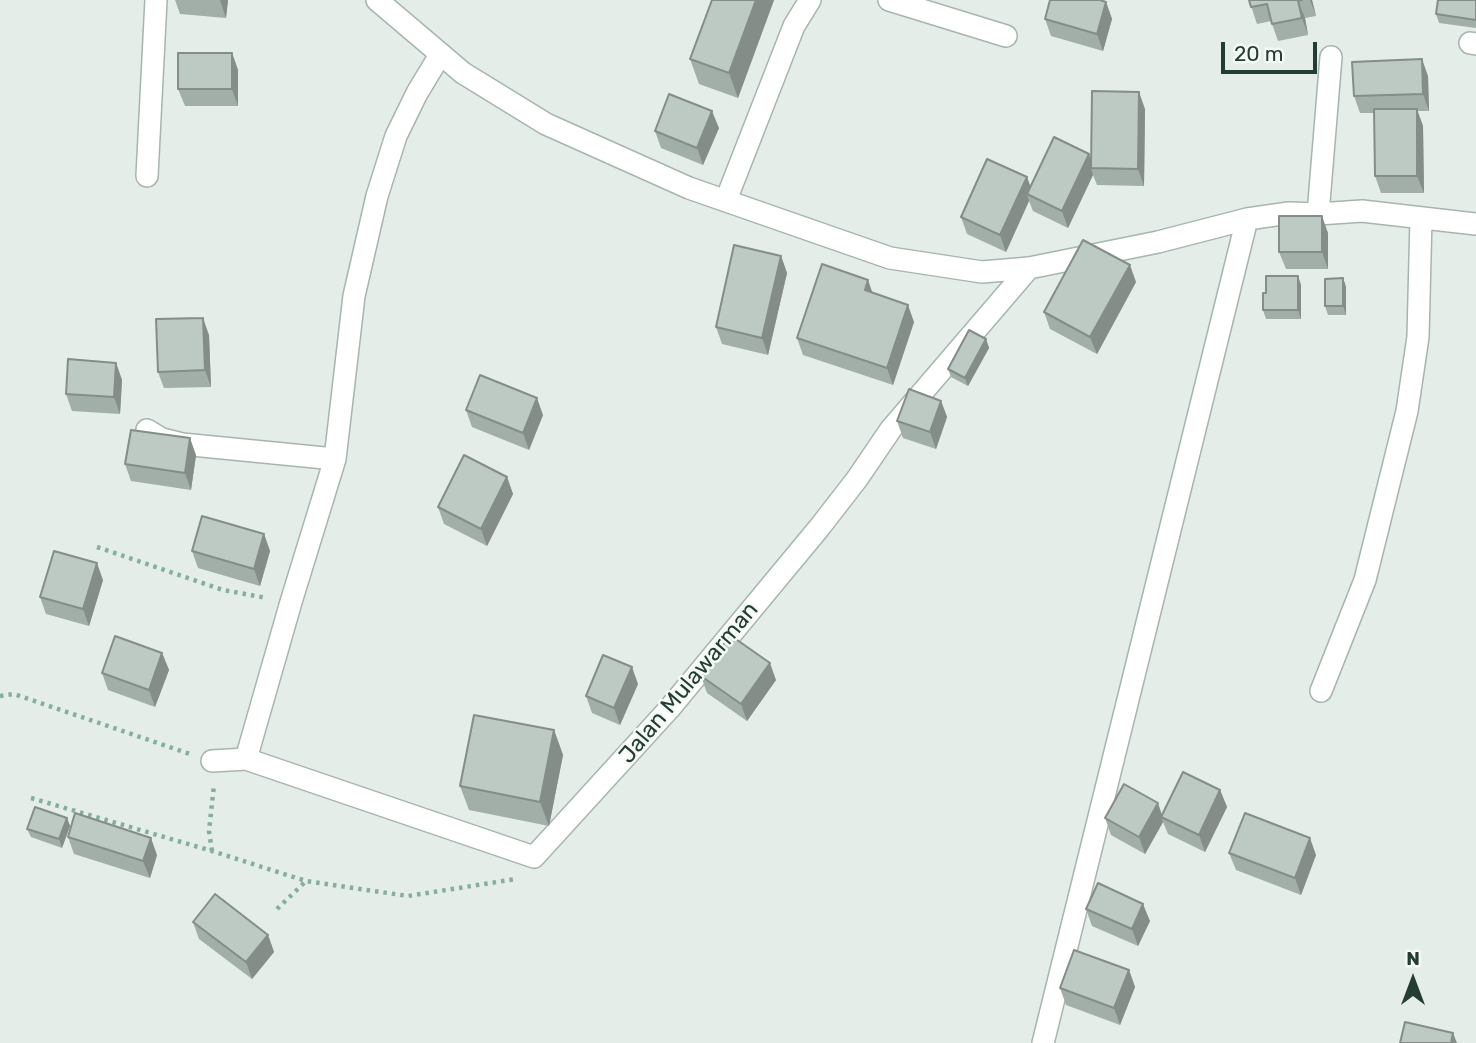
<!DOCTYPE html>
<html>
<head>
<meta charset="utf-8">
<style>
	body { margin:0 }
	#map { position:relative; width:1476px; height:1043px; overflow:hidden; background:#e4ede8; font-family:Rubik,sans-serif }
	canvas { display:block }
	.north { position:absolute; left:1378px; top:945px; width:70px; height:70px; -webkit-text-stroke:5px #f5f9f6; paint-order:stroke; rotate:0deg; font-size:19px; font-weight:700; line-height:28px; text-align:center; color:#243d34 }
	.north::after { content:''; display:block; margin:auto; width:24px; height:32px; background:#243d34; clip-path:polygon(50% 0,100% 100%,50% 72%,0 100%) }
	.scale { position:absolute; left:1221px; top:42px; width:96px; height:32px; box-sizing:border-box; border:4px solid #243d34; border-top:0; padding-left:9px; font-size:21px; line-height:24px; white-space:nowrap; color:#243d34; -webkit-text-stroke:5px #f5f9f6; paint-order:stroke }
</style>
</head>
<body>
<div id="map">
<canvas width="1476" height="1043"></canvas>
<div class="north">N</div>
<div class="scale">20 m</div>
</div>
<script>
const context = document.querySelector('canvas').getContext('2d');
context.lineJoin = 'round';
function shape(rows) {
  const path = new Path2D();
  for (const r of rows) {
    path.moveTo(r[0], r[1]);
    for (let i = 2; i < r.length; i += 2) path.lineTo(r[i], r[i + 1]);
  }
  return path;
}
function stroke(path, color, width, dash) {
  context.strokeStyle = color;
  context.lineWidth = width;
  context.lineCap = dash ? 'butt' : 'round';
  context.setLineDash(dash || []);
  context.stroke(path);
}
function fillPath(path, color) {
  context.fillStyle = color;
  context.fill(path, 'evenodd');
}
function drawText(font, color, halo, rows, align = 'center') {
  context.font = font + ' Rubik,sans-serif';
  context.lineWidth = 5;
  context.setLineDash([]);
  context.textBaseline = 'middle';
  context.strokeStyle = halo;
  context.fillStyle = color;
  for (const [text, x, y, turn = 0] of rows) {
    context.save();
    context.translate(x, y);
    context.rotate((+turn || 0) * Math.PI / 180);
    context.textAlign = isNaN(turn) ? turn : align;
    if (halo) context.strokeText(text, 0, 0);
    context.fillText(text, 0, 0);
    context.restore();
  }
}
const minor = shape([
	[377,0,463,73,546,124,689,188,890,258,982,272,1029,268,1158,242,1247,219,1289,213,1318,214,1362,211,1476,224],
	[889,0,1006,36],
	[1470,43,1476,44],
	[147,176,156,0],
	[726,200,794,26,810,0],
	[1318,214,1331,57],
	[147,430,162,439,182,444,335,459],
	[1321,691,1365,580,1407,411,1418,337,1421,218],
	[246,759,291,602,335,459,354,296,377,196,396,136,417,93,440,55],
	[212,761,246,759,534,857,669,709,819,528,857,479,891,429,1029,268],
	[1043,1043,1247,219]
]);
stroke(minor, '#a7b5ae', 24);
stroke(shape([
	[97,547,223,590,267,598],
	[0,696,14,694,190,754],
	[31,798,212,851,306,881,408,896,516,879],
	[212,851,209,831,214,785],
	[277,909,306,881]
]), '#86ae9d', 4.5, [3.5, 5]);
stroke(minor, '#fff', 21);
fillPath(shape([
	[175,0,228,0,226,18,180,14],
	[712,0,774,0,738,98,699,84,690,59],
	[1249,0,1312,0,1316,16,1305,18,1308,35,1278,41,1271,21,1257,24],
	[1476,0,1476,28,1439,23,1436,14],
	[1106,2,1112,19,1103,51,1051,36,1045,19],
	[232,53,238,70,238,106,185,106,178,89],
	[1428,76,1429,111,1417,111,1423,126,1424,193,1381,193,1375,176,1374,113,1360,113,1354,96],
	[1145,109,1144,186,1097,185,1093,175,1068,228,1033,211,1029,201,1006,252,967,234,961,217,1027,177,1030,186,1091,159],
	[719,128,703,165,661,148,655,131],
	[1328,233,1328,269,1286,269,1279,252],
	[781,256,787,273,768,355,722,344,716,327],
	[1298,276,1301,285,1301,319,1266,319,1263,310],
	[1343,278,1346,287,1346,315,1328,315,1325,306],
	[1136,282,1097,354,1050,329,1044,312],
	[873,293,914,322,893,385,803,355,797,338],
	[209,335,211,387,164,388,158,372],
	[986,339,989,348,968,386,951,377,948,369],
	[116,363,122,380,120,414,72,411,66,394],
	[941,401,947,417,936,449,903,438,897,421],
	[466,410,543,415,529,450,472,427],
	[196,455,191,490,131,481,125,464],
	[507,477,513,494,487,546,444,524,438,507],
	[264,534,270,551,260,586,198,568,192,551],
	[103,580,89,626,46,614,40,597],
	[162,653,169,670,155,707,108,690,102,673],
	[701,676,776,680,747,721,707,693],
	[638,684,620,725,592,713,586,696],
	[554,730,563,755,549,826,469,810,460,786],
	[1220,790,1227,807,1205,852,1168,834,1163,822,1145,854,1111,835,1105,818,1162,815],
	[67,818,70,826,62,848,31,837,27,829],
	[68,837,157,855,150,878,74,854],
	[1229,853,1316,855,1301,895,1236,870],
	[1086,909,1150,921,1138,946,1092,926],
	[193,922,268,935,274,952,252,979,199,939],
	[1129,970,1135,987,1120,1025,1066,1005,1060,988]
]), '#a2aea8');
fillPath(shape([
	[220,0,228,0,226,18],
	[756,0,774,0,738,98,729,73],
	[1310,0,1312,0,1316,16],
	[1298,1,1305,18,1308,35,1302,18],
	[1106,2,1112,19,1103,51,1097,34],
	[232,53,238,70,238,106,232,89],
	[1422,59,1428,76,1429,111,1423,94],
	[1139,92,1145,109,1144,186,1138,169],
	[1417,109,1423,126,1424,193,1417,176],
	[712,111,719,128,703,165,697,148],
	[1089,154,1095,168,1091,168,1093,175,1068,228,1062,211],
	[1027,177,1033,194,1027,194,1029,201,1006,252,1000,235],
	[1322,216,1328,233,1328,269,1322,252],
	[781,256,787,273,768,355,762,338],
	[1130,265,1136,282,1097,354,1090,337],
	[1298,276,1301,285,1301,319,1298,310],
	[1343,278,1346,287,1346,315,1343,306],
	[868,280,874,297,865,290],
	[908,305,914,322,893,385,887,368],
	[203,318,209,335,211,387,205,370],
	[986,339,989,348,968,386,965,378],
	[116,363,122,380,120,414,114,397],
	[537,398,543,415,529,450,523,433],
	[941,401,947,417,936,449,930,432],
	[190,438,196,455,191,490,185,473],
	[507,477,513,494,487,546,481,529],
	[264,534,270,551,260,586,254,569],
	[97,563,103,580,89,626,83,609],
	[162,653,169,670,155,707,149,690],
	[770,663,776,680,747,721,741,704],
	[632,667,638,684,620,725,614,708],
	[554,730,563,755,549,826,540,802],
	[1220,790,1227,807,1205,852,1199,835],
	[1158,803,1163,818,1161,817,1163,822,1145,854,1139,837],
	[67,818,70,826,62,848,59,839],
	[151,838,157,855,150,878,143,861],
	[1310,838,1316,855,1301,895,1295,878],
	[1143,904,1150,921,1138,946,1132,929],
	[268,935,274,952,252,979,246,962],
	[1129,970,1135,987,1120,1025,1114,1008],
	[1453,1033,1457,1043,1451,1043]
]), '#848d88');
const building = shape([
	[712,0,756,0,729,73,690,59,712,0],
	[1050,0,1100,0,1106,2,1097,34,1045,19,1050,0],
	[1249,0,1302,0,1298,1,1302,18,1272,24,1267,4,1251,7,1249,0],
	[1438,0,1476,0,1476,20,1436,14,1438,0],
	[178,53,232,53,232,89,178,89,178,53],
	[1422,59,1423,94,1354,96,1352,62,1422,59],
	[1092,91,1139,92,1138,169,1091,168,1092,91],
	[669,94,712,111,697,148,655,131,669,94],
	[1374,109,1417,109,1417,176,1375,176,1374,109],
	[1054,137,1089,154,1062,211,1027,194,1054,137],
	[987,159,1027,177,1000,235,961,217,987,159],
	[1279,216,1322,216,1322,252,1279,252,1279,216],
	[1083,240,1130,265,1090,337,1044,312,1083,240],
	[734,245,781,256,762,338,716,327,734,245],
	[822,264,868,280,865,290,908,305,887,368,797,338,822,264],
	[1266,276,1298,276,1298,310,1263,310,1263,293,1266,293,1266,276],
	[1343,278,1343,306,1325,306,1325,279,1343,278],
	[203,318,205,370,158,372,156,319,203,318],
	[969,330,986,339,965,378,948,369,969,330],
	[68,359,116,363,114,397,66,394,68,359],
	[480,375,537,398,523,433,466,410,480,375],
	[909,389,941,401,930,432,897,421,909,389],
	[131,430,190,438,185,473,125,464,131,430],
	[464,455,507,477,481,529,438,507,464,455],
	[202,516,264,534,254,569,192,551,202,516],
	[54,551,97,563,83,609,40,597,54,551],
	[730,635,770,663,741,704,701,676,730,635],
	[115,636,162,653,149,690,102,673,115,636],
	[603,655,632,667,614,708,586,696,603,655],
	[474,715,554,730,540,802,460,786,474,715],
	[1183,772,1220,790,1199,835,1161,817,1183,772],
	[1124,784,1158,803,1139,837,1105,818,1124,784],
	[35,807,67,818,59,839,27,829,35,807],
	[75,813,151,838,143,861,68,837,75,813],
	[1245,813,1310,838,1295,878,1229,853,1245,813],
	[1098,883,1143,904,1132,929,1086,909,1098,883],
	[215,894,268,935,246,962,193,922,215,894],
	[1074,950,1129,970,1114,1008,1060,988,1074,950],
	[1405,1022,1453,1033,1451,1043,1400,1043,1405,1022]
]);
fillPath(building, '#bccac3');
stroke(building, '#848d88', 2);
drawText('23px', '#243d34', '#f5f9f6', [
	["Jalan Mulawarman",689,683,-50]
]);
</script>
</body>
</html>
